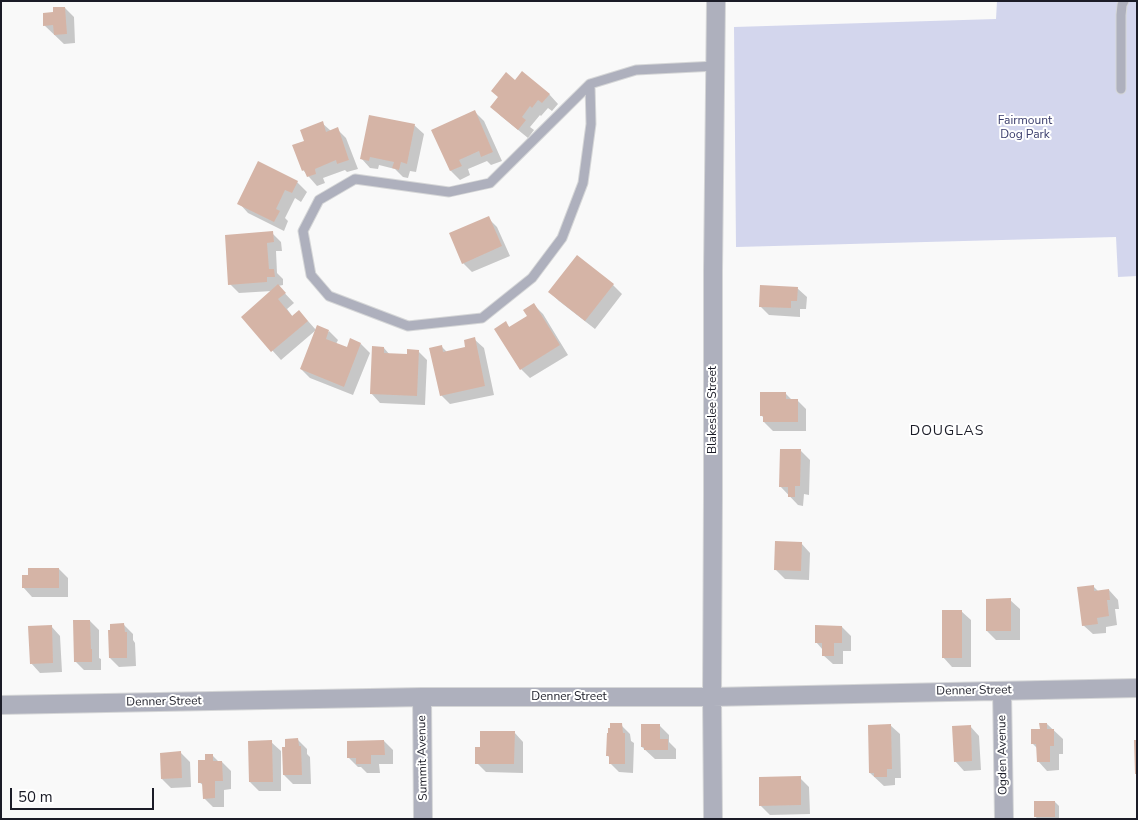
<!DOCTYPE html>
<html>
<head>
<meta charset="utf-8">
<style>
	body { margin:0 }
	#map { position:relative; width:1138px; height:820px; overflow:hidden; background:#f9f9f9; font-family:"Nunito Sans",sans-serif }
	canvas { display:block }
	.frame { position:absolute; inset:0; border:2px solid #1b1c27; pointer-events:none }
	.scale { position:absolute; left:10px; top:788px; width:144px; height:22px; box-sizing:border-box; border:2px solid #1b1c27; border-top:0; padding-left:6px; font-size:15px; line-height:18px; white-space:nowrap; color:#1b1c27; -webkit-text-stroke:4px #fff; paint-order:stroke }
</style>
</head>
<body>
<div id="map">
<canvas width="1138" height="820"></canvas>
<div class="frame"></div>
<div class="scale">50 m</div>
</div>
<script>
const context = document.querySelector('canvas').getContext('2d');
context.lineJoin = 'round';
function fillPath(path, color) {
  context.fillStyle = color;
  context.fill(path, 'evenodd');
}
function shape(rows) {
  const path = new Path2D();
  for (const r of rows) {
    path.moveTo(r[0], r[1]);
    for (let i = 2; i < r.length; i += 2) path.lineTo(r[i], r[i + 1]);
  }
  return path;
}
function stroke(path, color, width, dash) {
  context.strokeStyle = color;
  context.lineWidth = width;
  context.lineCap = dash ? 'butt' : 'round';
  context.setLineDash(dash || []);
  context.stroke(path);
}
function drawText(font, color, halo, rows, align = 'center') {
  context.font = font + ' "Nunito Sans",sans-serif';
  context.lineWidth = 4;
  context.setLineDash([]);
  context.textBaseline = 'middle';
  context.strokeStyle = halo;
  context.fillStyle = color;
  for (const [text, x, y, turn = 0] of rows) {
    context.save();
    context.translate(x, y);
    context.rotate((+turn || 0) * Math.PI / 180);
    context.textAlign = isNaN(turn) ? turn : align;
    if (halo) context.strokeText(text, 0, 0);
    context.fillText(text, 0, 0);
    context.restore();
  }
}
fillPath(shape([
	[997,1,1137,1,1137,276,1118,277,1116,237,736,247,734,27,996,19]
]), '#d3d6ed');
fillPath(shape([
	[65,8,74,17,75,43,64,44,44,25,54,13],
	[515,81,549,94,558,104,552,111,548,108,541,116,540,115,530,127,534,130,528,138,501,116,492,107],
	[475,112,484,121,502,161,491,165,487,161,468,169,470,175,460,180,451,171,433,130],
	[322,123,331,131,337,129,346,138,358,169,347,172,345,170,323,178,325,183,317,186,303,170],
	[414,125,424,134,416,172,410,171,408,178,403,177,395,169,379,165,378,169,370,168,361,158],
	[259,163,297,182,307,192,301,202,295,198,285,218,288,221,284,231,248,213,239,203],
	[488,218,497,227,510,256,472,272,463,263],
	[272,233,281,242,282,251,276,251,277,273,283,279,283,285,278,286,294,303,287,309,293,317,308,321,316,330,281,360,242,317,272,291,239,293,230,284],
	[613,285,622,294,595,329,559,301,550,292],
	[797,288,807,297,806,309,800,309,800,317,769,315,760,306],
	[534,305,543,314,568,355,530,378,521,369,506,323,510,328,528,316],
	[329,331,338,340,336,344,347,349,361,344,370,353,353,395,310,378,301,369],
	[474,339,484,348,494,395,450,404,441,395,442,347,447,352,467,348],
	[384,348,390,355,408,355,418,351,427,360,425,405,380,403,371,393],
	[786,394,792,400,797,400,806,409,806,431,773,431,764,422,764,418,761,415],
	[801,451,810,460,809,495,804,494,803,506,798,505,780,486],
	[801,543,810,553,809,580,785,579,775,569],
	[59,569,68,578,68,597,32,597,23,587],
	[1093,586,1099,592,1109,590,1118,600,1119,609,1115,609,1117,625,1106,627,1106,633,1093,634,1083,625],
	[1010,600,1020,609,1020,640,996,640,987,631],
	[961,611,971,620,971,667,952,667,943,657],
	[90,621,99,630,99,658,101,659,101,670,84,670,75,661],
	[124,625,133,634,133,640,135,643,136,666,119,667,110,658],
	[51,626,60,636,62,672,40,673,31,663],
	[842,627,851,636,851,651,843,651,843,664,833,664,823,655,823,650,816,642],
	[1047,724,1063,739,1063,754,1059,754,1059,770,1047,771,1038,761,1038,749,1033,744,1041,730],
	[621,725,630,734,631,741,634,743,633,773,619,772,610,763,610,758,608,756],
	[890,725,900,734,901,778,895,778,895,785,884,786,870,773],
	[660,726,669,735,669,742,676,749,676,759,655,759,642,747],
	[970,726,979,736,981,770,964,771,955,761],
	[514,732,523,742,523,773,486,772,477,763],
	[298,740,307,749,307,754,310,757,311,784,293,784,284,775],
	[384,741,393,750,393,764,379,764,380,773,367,773,361,767,358,767,349,758],
	[271,742,281,751,281,791,259,791,250,782],
	[181,753,190,762,191,787,171,788,162,779],
	[213,756,219,762,222,762,231,771,231,789,224,790,224,807,213,807,204,798,204,786,199,782,207,761],
	[800,778,809,787,810,814,770,815,760,805],
	[1055,802,1059,806,1059,819,1037,819,1036,817]
]), '#0003');
fillPath(shape([
	[53,7,65,7,67,34,54,35,53,25,43,26,43,13,53,12],
	[522,71,550,94,542,103,538,100,532,108,530,106,522,117,526,120,518,130,490,107,498,97,491,91,506,72,515,80],
	[475,110,493,152,481,157,479,151,459,160,462,166,450,171,431,130],
	[369,115,415,124,407,164,401,162,399,170,392,168,394,162,370,157,369,161,360,159],
	[323,121,326,132,338,127,349,160,337,164,336,160,315,169,316,174,307,177,304,170,302,171,292,145,304,141,300,130],
	[258,161,298,181,292,193,285,190,276,209,280,211,274,222,237,204],
	[489,216,502,246,462,264,449,233],
	[273,231,274,242,267,243,269,269,274,269,275,277,267,277,267,282,228,285,225,235],
	[577,255,614,284,585,321,548,292],
	[278,284,286,293,278,299,292,316,299,310,308,321,271,352,241,317],
	[760,285,798,287,797,301,791,301,791,308,759,307],
	[534,303,560,345,520,370,494,329,506,321,509,327,527,316,523,310],
	[317,325,329,330,326,339,347,347,350,338,361,343,344,387,300,369],
	[475,337,485,386,440,396,429,348,442,345,443,352,465,347,464,340],
	[372,346,384,347,384,353,407,354,407,349,419,350,417,396,370,394],
	[760,392,786,392,786,399,798,399,798,422,763,422,763,416,760,416],
	[780,449,801,449,800,486,795,486,795,497,788,497,788,487,779,487],
	[775,541,802,542,801,571,774,570],
	[28,568,59,568,59,588,22,588,22,575,28,575],
	[1094,585,1094,591,1109,589,1110,600,1107,600,1109,616,1097,618,1098,624,1082,626,1077,587],
	[1011,598,1011,631,986,631,986,599],
	[942,610,962,610,962,658,942,658],
	[73,620,90,620,91,649,92,649,92,662,74,662],
	[124,623,125,632,127,632,127,658,109,658,108,630,110,630,110,624],
	[52,625,53,663,30,664,28,626],
	[815,625,842,626,842,643,834,643,834,656,822,656,822,643,815,643],
	[610,723,622,723,623,733,625,733,625,764,609,764,609,756,606,756,607,733,608,733,608,728,610,728],
	[1039,723,1047,723,1047,729,1054,729,1054,746,1050,746,1050,762,1037,762,1036,744,1031,744,1031,729,1040,729],
	[641,724,660,724,660,739,668,739,668,750,644,750,644,747,641,747],
	[891,724,892,769,887,769,887,777,874,777,874,773,869,773,868,725],
	[971,725,972,761,954,762,952,726],
	[480,731,515,731,514,764,475,764,475,747,480,747],
	[298,738,299,746,301,746,302,775,283,775,282,747,285,747,285,739],
	[272,740,273,782,249,782,248,741],
	[384,740,385,755,371,755,371,764,356,764,356,758,347,758,347,741],
	[1134,740,1137,740,1137,774,1135,774],
	[181,751,182,778,161,779,160,753],
	[205,754,213,754,213,761,222,761,223,781,215,781,215,798,203,799,202,783,198,783,198,760,205,760],
	[801,776,801,805,759,806,759,777],
	[1034,801,1055,801,1055,817,1034,817]
]), '#d5b4a6');
const service = shape([
	[590,84,591,124,583,183,562,238,532,278,482,318,408,326,329,296,311,275,303,231,319,200,355,179,449,192,490,183,590,84,636,70,716,66],
	[1121,89,1121,15,1122,5,1124,1]
]);
const minor = shape([
	[1002,691,1004,819],
	[422,697,423,819],
	[1,705,422,697,712,697,1137,688],
	[713,819,712,697,713,495,713,271,716,1]
]);
stroke(service, '#d5d6d7', 11);
stroke(minor, '#d5d6d7', 20);
stroke(service, '#aeb0bd', 9);
stroke(minor, '#aeb0bd', 18);
drawText('12px', '#393c6b', '#fff', [
	["Fairmount",1025,121],
	["Dog Park",1025,135]
]);
drawText('12px', '#1b1c27', '#fff', [
	["Blakeslee Street",713,410,-90],
	["Denner Street",974,691,-1],
	["Denner Street",569,697],
	["Denner Street",164,702,-1],
	["Ogden Avenue",1003,755,-91],
	["Summit Avenue",423,758,-91]
]);
context.letterSpacing = '1px';
drawText('14px', '#1b1c27', '#fff', [
	["DOUGLAS",947,432]
]);
context.letterSpacing = '0px';
</script>
</body>
</html>
